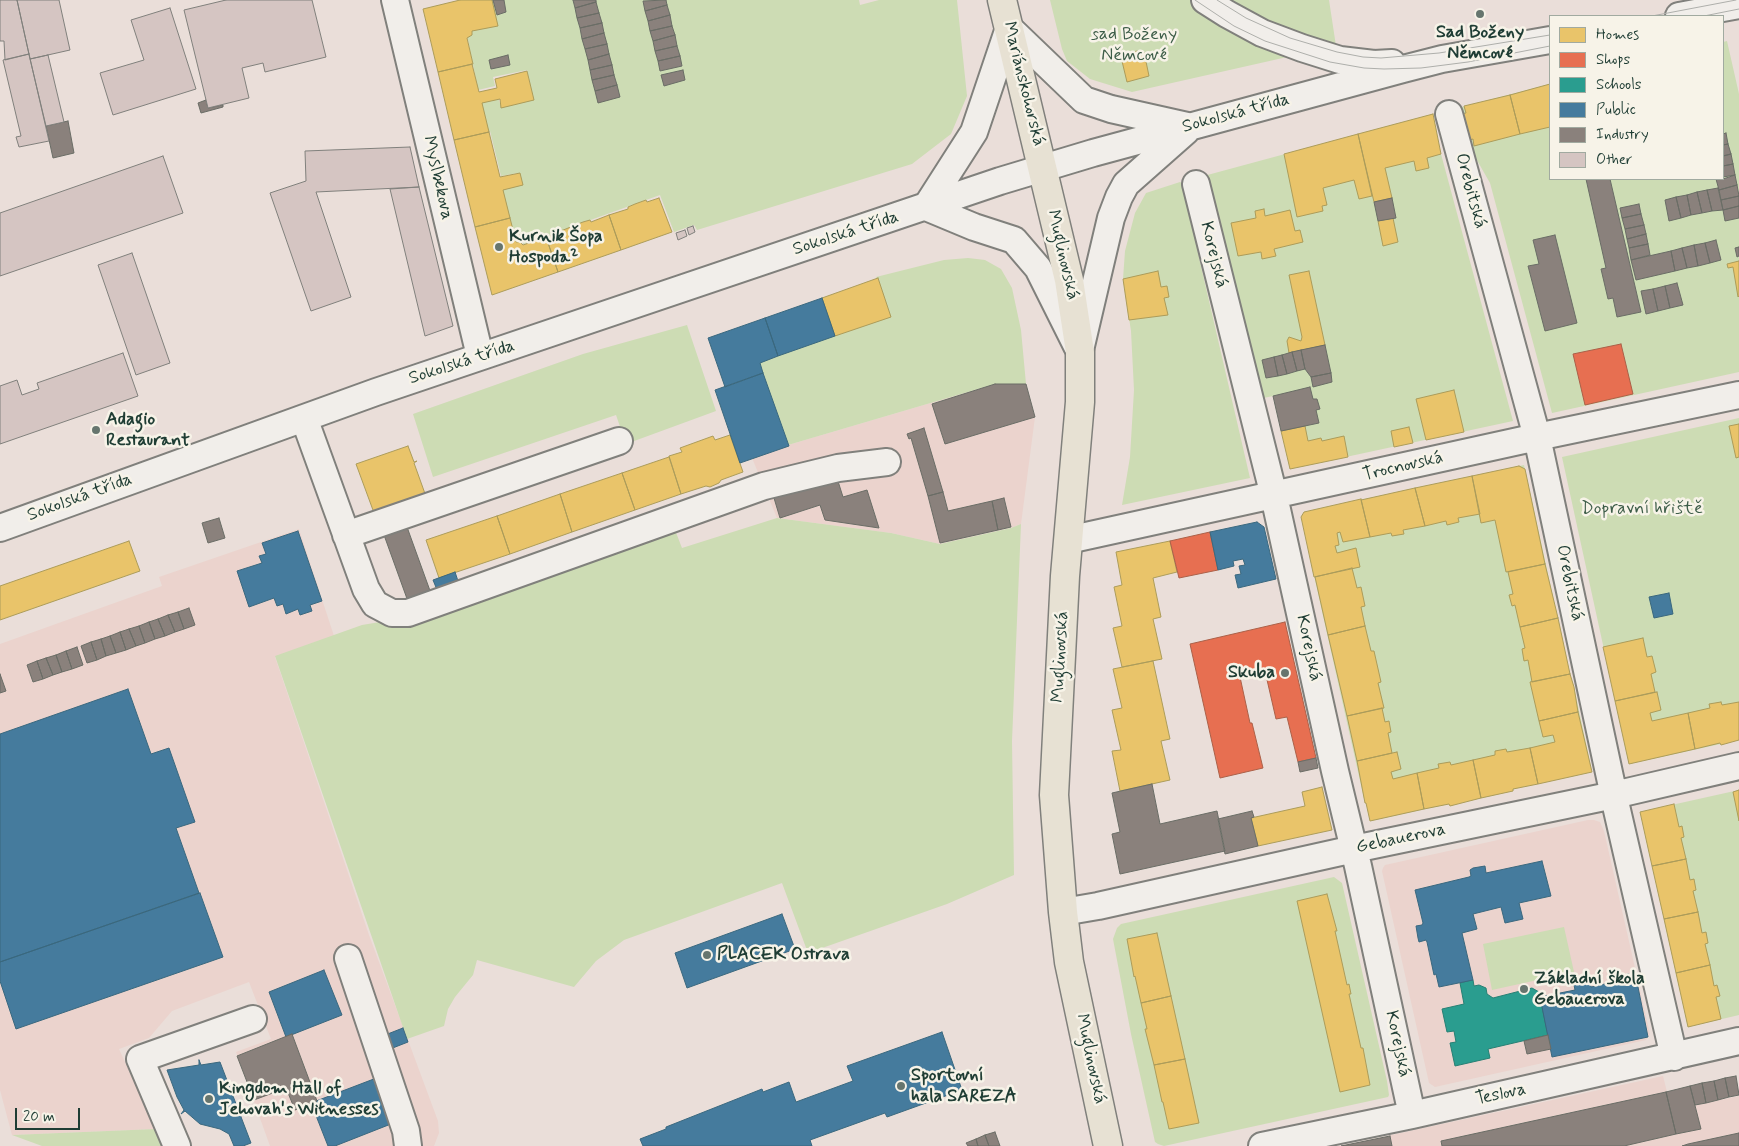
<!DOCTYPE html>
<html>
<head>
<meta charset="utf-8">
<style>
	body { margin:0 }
	#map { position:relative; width:1739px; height:1146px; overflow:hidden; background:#eaded9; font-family:Mynerve,sans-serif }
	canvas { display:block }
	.legend { position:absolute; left:1549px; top:15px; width:175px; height:165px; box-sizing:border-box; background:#f7f3e8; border:1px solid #a1aaa0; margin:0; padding:6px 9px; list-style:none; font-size:15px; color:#1f3d34 }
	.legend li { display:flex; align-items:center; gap:10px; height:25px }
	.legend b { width:25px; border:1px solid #a1aaa0 }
	.scale { position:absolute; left:15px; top:1108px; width:65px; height:22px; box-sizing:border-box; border:2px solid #1f3d34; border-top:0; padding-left:6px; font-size:15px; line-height:18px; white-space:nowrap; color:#1f3d34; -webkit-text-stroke:4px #f7f3e8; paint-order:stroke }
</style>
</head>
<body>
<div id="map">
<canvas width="1739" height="1146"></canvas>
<ul class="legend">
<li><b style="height:14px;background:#e9c46a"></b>Homes</li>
<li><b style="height:14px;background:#e76f51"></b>Shops</li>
<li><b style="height:14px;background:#2a9d8f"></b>Schools</li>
<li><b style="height:14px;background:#457b9d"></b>Public</li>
<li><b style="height:14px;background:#8a817c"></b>Industry</li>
<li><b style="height:14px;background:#d5c5c2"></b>Other</li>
</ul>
<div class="scale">20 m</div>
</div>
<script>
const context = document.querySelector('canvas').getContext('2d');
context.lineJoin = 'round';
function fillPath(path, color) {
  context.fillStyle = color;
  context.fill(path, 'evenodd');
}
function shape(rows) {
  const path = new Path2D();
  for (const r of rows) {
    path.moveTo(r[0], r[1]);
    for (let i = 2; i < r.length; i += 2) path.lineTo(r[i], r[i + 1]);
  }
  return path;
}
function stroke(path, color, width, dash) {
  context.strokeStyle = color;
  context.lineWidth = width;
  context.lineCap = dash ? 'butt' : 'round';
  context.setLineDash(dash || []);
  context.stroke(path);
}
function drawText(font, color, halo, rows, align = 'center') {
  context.font = font + ' Mynerve,sans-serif';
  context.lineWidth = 5;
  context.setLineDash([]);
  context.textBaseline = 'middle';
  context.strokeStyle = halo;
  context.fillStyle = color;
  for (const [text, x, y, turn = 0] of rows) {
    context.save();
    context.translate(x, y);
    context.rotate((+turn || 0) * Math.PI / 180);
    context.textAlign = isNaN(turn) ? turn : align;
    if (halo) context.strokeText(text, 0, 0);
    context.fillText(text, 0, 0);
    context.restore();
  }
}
fillPath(shape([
	[995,384,1026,384,1035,417,1021,524,1011,528,940,544,891,533,777,518,752,458,788,445],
	[299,529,334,636,275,657,369,935,438,1121,439,1133,434,1146,270,1146,236,1052,271,1039,249,982,172,1011,149,1038,119,1049,156,1129,12,1135,0,1090,0,644,162,586,159,577],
	[1588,820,1594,820,1600,822,1604,831,1650,1034,1646,1040,1435,1087,1429,1083,1382,871,1383,868,1385,865],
	[1663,1076,1667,1092,1690,1086,1695,1105,1739,1096,1739,1146,1341,1146]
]), '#ebd3cd');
fillPath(shape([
	[491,0,859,0,860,5,879,0,957,0,967,96,951,134,912,164,697,230,694,225,674,232,660,195,524,244,515,239,501,189,521,184,518,173,501,176,490,131,487,132,480,102,498,98,501,106,533,99,527,70,493,77,495,86,478,90,466,30],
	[1050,0,1329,0,1336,46,1132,92,1090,79,1067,61,1062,49],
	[1727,41,1739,94,1739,372,1552,413,1490,183,1466,141,1458,108,1550,84,1550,179,1723,179,1723,42],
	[1433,114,1441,154,1513,421,1290,469,1273,396,1254,400,1200,177],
	[1180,182,1184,184,1200,262,1250,478,1122,505,1130,457,1134,390,1131,331,1123,279,1125,251,1135,213,1146,193],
	[968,258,985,260,1001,269,1012,288,1021,330,1026,384,995,384,788,445,758,362,889,315,876,277,944,260],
	[687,325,716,411,626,444,616,415,433,477,413,414,583,354],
	[1739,418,1739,740,1629,764,1562,457],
	[1524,465,1570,674,1574,687,1592,772,1514,789,1513,791,1460,803,1450,806,1449,804,1370,821,1366,803,1365,803,1311,562,1304,512],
	[777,518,891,533,940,544,1011,528,1021,524,1012,741,1014,875,947,904,808,953,782,883,624,940,596,961,574,987,477,960,473,975,455,997,448,1009,444,1026,407,1039,275,656,362,625,386,621,675,530,682,548],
	[1739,790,1739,1015,1688,1027,1640,812],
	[1334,877,1342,883,1387,1081,1389,1095,1388,1097,1164,1146,1158,1144,1155,1142,1131,1034,1113,939,1117,928,1121,924],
	[1564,927,1574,972,1492,990,1483,944],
	[156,1129,163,1146,42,1146,12,1135]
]), '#cddcb4');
const homes = shape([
	[460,0,492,0,498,26,472,31,472,35,467,38,473,64,438,72,423,9,460,0],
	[1138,51,1138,53,1144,52,1149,76,1127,82,1121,57,1126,56,1125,53,1138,51],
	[472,64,479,92,497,88,495,79,527,71,534,100,501,108,500,99,482,103,489,132,454,140,438,72,472,64],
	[1550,84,1550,127,1520,134,1510,95,1550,84],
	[1510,95,1520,134,1474,146,1473,139,1466,141,1460,114,1466,113,1464,106,1510,95],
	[1433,114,1441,154,1427,158,1429,168,1416,171,1414,161,1385,168,1392,198,1374,202,1358,134,1433,114],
	[489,132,500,177,520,173,523,185,503,190,510,218,475,227,454,140,489,132],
	[1358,134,1372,196,1359,199,1354,180,1323,188,1327,205,1322,206,1323,211,1297,217,1284,154,1358,134],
	[659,198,672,232,621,250,609,215,628,209,628,207,635,204,646,200,647,202,659,198],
	[1264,209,1265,216,1290,210,1295,231,1300,230,1303,242,1274,249,1276,256,1262,259,1261,252,1238,256,1231,223,1256,218,1255,211,1264,209],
	[609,215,621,250,558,272,546,237,583,222,590,220,591,222,609,215],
	[510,218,516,242,520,242,523,245,546,237,558,272,492,295,475,227,510,218],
	[1393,218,1398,242,1383,246,1378,221,1393,218],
	[1739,261,1739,296,1738,297,1733,267,1728,268,1727,264,1739,261],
	[1158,271,1161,287,1167,286,1169,297,1164,298,1168,315,1129,320,1123,279,1158,271],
	[1309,271,1325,345,1289,353,1287,341,1289,337,1301,341,1302,337,1289,275,1309,271],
	[878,278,891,317,835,336,822,298,878,278],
	[1454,390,1464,432,1426,440,1416,399,1454,390],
	[1739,424,1739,457,1736,458,1729,426,1739,424],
	[1305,426,1308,441,1321,438,1322,441,1344,436,1348,457,1290,469,1281,431,1305,426],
	[1409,427,1413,443,1394,447,1391,431,1409,427],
	[730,435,743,472,721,480,719,483,710,487,706,486,681,494,669,456,682,452,680,448,713,436,715,440,730,435],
	[408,446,414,462,417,461,414,463,428,502,377,521,356,464,408,446],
	[669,457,681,494,635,510,622,473,669,457],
	[1519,466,1525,469,1545,564,1506,572,1495,520,1481,523,1472,476,1519,466],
	[622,473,635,510,572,532,560,494,622,473],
	[1472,476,1480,514,1458,518,1459,522,1447,525,1446,521,1425,526,1415,488,1472,476],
	[1415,488,1425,526,1403,530,1404,534,1392,536,1391,533,1370,537,1361,500,1415,488],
	[560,494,572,532,510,554,497,516,560,494],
	[1361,499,1370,537,1343,542,1340,532,1337,533,1339,545,1335,546,1337,553,1356,548,1360,567,1314,577,1301,517,1304,512,1361,499],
	[497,516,510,554,439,578,426,540,497,516],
	[129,541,140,571,0,620,0,586,129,541],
	[1170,541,1177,572,1153,578,1161,617,1153,619,1162,659,1122,667,1113,628,1122,626,1114,587,1122,585,1116,552,1170,541],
	[1545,564,1558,618,1520,627,1515,605,1512,606,1509,595,1513,594,1508,572,1545,564],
	[1352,568,1357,588,1361,587,1365,606,1361,607,1365,626,1328,635,1315,577,1352,568],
	[1558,618,1570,674,1532,682,1528,660,1524,661,1522,649,1525,648,1520,627,1558,618],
	[1365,626,1371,651,1374,651,1381,682,1378,683,1384,708,1347,716,1328,635,1365,626],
	[1643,638,1647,657,1652,656,1656,672,1651,674,1655,692,1615,701,1603,647,1643,638],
	[1153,661,1170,739,1161,741,1170,780,1120,791,1112,751,1121,750,1112,710,1122,708,1113,669,1153,661],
	[1570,674,1574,687,1578,712,1539,721,1530,682,1570,674],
	[1657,692,1661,710,1650,713,1652,721,1688,713,1695,749,1629,764,1615,701,1657,692],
	[1721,702,1722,705,1739,702,1739,740,1721,745,1720,743,1695,749,1688,713,1710,708,1709,704,1721,702],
	[1382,708,1385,722,1389,721,1391,732,1388,733,1392,753,1357,761,1347,716,1382,708],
	[1578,712,1592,772,1538,784,1530,748,1555,742,1553,735,1543,737,1539,721,1578,712],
	[1530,748,1538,784,1513,789,1513,791,1481,798,1473,760,1495,755,1495,751,1506,749,1507,752,1530,748],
	[1397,752,1401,769,1391,772,1393,779,1417,773,1424,809,1370,821,1366,803,1365,803,1357,761,1397,752],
	[1473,760,1481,798,1450,806,1449,804,1424,809,1417,773,1439,768,1438,764,1450,762,1451,765,1473,760],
	[1322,787,1332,830,1258,846,1251,818,1305,806,1302,792,1322,787],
	[1739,790,1739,821,1733,792,1739,790],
	[1674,804,1679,827,1682,826,1684,837,1681,838,1686,859,1652,866,1640,812,1674,804],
	[1686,859,1690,880,1694,879,1696,890,1693,891,1698,912,1664,919,1652,866,1686,859],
	[1327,894,1337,931,1335,931,1347,985,1349,984,1351,994,1349,994,1361,1048,1363,1048,1370,1085,1340,1092,1297,901,1327,894],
	[1698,912,1702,933,1706,932,1708,943,1705,944,1710,965,1676,973,1664,919,1698,912],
	[1157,933,1171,996,1141,1003,1135,976,1134,977,1127,939,1157,933],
	[1710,965,1714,986,1717,985,1720,996,1716,997,1721,1019,1688,1027,1676,973,1710,965],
	[1171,996,1185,1059,1154,1065,1145,1029,1147,1029,1141,1003,1171,996],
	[1185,1059,1199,1123,1169,1129,1163,1102,1162,1102,1154,1065,1185,1059]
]);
fillPath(homes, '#e9c46a');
stroke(homes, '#ac9c5a', 1);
const shops = shape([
	[1621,344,1633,394,1585,405,1573,354,1621,344],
	[1210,532,1218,570,1179,578,1170,541,1210,532],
	[1285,622,1316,758,1298,762,1287,717,1276,719,1265,671,1240,677,1250,723,1252,723,1263,768,1220,778,1190,644,1285,622]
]);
fillPath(shops, '#e76f51');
stroke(shops, '#ab6048', 1);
const schools = shape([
	[1471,980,1473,980,1474,986,1479,985,1486,988,1487,994,1493,998,1532,988,1539,992,1548,1035,1488,1049,1490,1058,1455,1066,1450,1043,1456,1042,1454,1031,1447,1032,1442,1009,1464,1004,1460,983,1471,980]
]);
fillPath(schools, '#2a9d8f');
stroke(schools, '#278074', 1);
const public = shape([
	[822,298,835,336,778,356,765,318,822,298],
	[765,318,778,356,760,363,763,373,725,387,708,338,765,318],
	[763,373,789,446,740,463,715,390,763,373],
	[1257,522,1264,527,1276,579,1238,588,1235,575,1241,574,1239,566,1245,565,1243,559,1233,561,1234,566,1218,570,1210,532,1257,522],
	[298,531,322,601,310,605,312,611,300,615,298,609,286,614,283,604,277,606,274,598,249,607,237,571,262,563,259,556,266,554,262,543,298,531],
	[455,572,461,590,440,597,433,580,455,572],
	[1669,593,1673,614,1654,618,1649,597,1669,593],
	[128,689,151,754,169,748,195,822,176,828,199,893,0,962,0,734,128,689],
	[1542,861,1551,896,1519,903,1523,919,1505,923,1501,907,1473,914,1477,929,1462,933,1473,980,1439,987,1436,974,1434,975,1427,942,1426,940,1419,942,1418,938,1416,926,1422,925,1423,923,1415,890,1469,877,1471,876,1470,870,1473,868,1485,866,1486,873,1542,861],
	[200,893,223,957,16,1029,0,981,0,962,200,893],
	[782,914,795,949,687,988,675,953,782,914],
	[324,970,342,1015,286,1037,269,992,324,970],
	[1628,974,1629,979,1636,977,1648,1037,1552,1057,1540,997,1575,990,1574,985,1590,982,1591,987,1619,981,1618,977,1628,974],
	[403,1028,408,1042,385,1051,380,1037,403,1028],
	[942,1032,962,1090,887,1117,885,1113,810,1140,812,1146,643,1146,640,1139,666,1129,666,1127,762,1089,763,1092,789,1082,796,1102,853,1081,847,1066,942,1032],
	[199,1060,201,1065,220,1062,251,1143,243,1146,234,1146,229,1134,220,1129,200,1124,185,1111,181,1114,184,1110,177,1097,167,1070,199,1065,199,1060],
	[379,1077,396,1122,335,1146,328,1146,311,1103,379,1077]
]);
fillPath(public, '#457b9d');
stroke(public, '#3a687e', 1);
const industry = shape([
	[493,0,504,0,506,12,497,15,493,0],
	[573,0,596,0,596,2,575,8,573,0],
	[666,0,667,5,645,11,643,1,666,0],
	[596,2,599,13,577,18,575,8,596,2],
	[667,5,670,15,648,21,645,11,667,5],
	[599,13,602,23,580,28,577,18,599,13],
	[670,15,672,26,650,31,648,21,670,15],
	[602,23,604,33,582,39,580,28,602,23],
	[672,26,675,35,653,41,650,31,672,26],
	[604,33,607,44,585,49,582,39,604,33],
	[675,35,677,46,655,51,653,41,675,35],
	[607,44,609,54,588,60,585,49,607,44],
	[677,46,680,56,658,61,655,51,677,46],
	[609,54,612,65,590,70,588,60,609,54],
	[508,55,510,65,491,69,489,60,508,55],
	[680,56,682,66,660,71,658,61,680,56],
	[612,65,614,75,592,80,590,70,612,65],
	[683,70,685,80,664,86,661,75,683,70],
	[614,75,617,85,595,91,592,80,614,75],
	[617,85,620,97,598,103,595,91,617,85],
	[206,100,208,108,223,105,223,107,201,113,198,103,206,100],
	[68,121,74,153,53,158,46,126,68,121],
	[1726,133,1728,144,1723,145,1723,134,1726,133],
	[1728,144,1731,154,1723,156,1723,145,1728,144],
	[1731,154,1733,164,1723,166,1723,156,1731,154],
	[1733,164,1735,175,1723,177,1723,166,1733,164],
	[1735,175,1737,185,1719,190,1716,179,1723,179,1735,175],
	[1586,179,1610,179,1641,312,1617,317,1613,298,1608,299,1601,269,1606,268,1586,179],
	[1737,185,1739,196,1721,200,1719,190,1737,185],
	[1718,188,1723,210,1712,211,1707,190,1718,188],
	[1707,190,1712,211,1702,213,1697,192,1707,190],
	[1697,192,1702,213,1691,215,1687,195,1697,192],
	[1687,195,1691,215,1681,218,1676,197,1687,195],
	[1739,196,1739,206,1723,210,1721,200,1739,196],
	[1676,197,1681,218,1669,221,1665,200,1676,197],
	[1392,198,1396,218,1378,221,1374,202,1392,198],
	[1639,204,1641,214,1622,218,1620,208,1639,204],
	[1739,206,1739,218,1725,221,1723,210,1739,206],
	[1641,214,1644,225,1625,229,1622,218,1641,214],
	[1644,225,1646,234,1627,239,1625,229,1644,225],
	[1646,234,1648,244,1629,248,1627,239,1646,234],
	[1555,235,1577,323,1545,331,1528,266,1539,264,1533,240,1555,235],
	[1716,240,1721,260,1710,263,1705,243,1716,240],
	[1705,243,1710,263,1698,266,1694,245,1705,243],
	[1648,244,1650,255,1631,260,1629,248,1648,244],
	[1694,245,1698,266,1687,268,1682,248,1694,245],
	[1739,247,1739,256,1737,257,1735,248,1739,247],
	[1682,248,1687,268,1675,271,1671,251,1682,248],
	[1671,251,1675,271,1636,280,1631,260,1671,251],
	[1677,283,1683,305,1670,308,1665,286,1677,283],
	[1665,286,1670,308,1658,311,1653,289,1665,286],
	[1653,289,1658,311,1646,314,1641,291,1653,289],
	[1325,345,1331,373,1311,377,1305,369,1301,350,1325,345],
	[1301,350,1305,369,1297,371,1292,352,1301,350],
	[1292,352,1297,371,1287,374,1282,355,1292,352],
	[1282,355,1287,374,1278,376,1274,357,1282,355],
	[1274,357,1278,376,1266,378,1262,360,1274,357],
	[1331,373,1332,382,1313,387,1311,377,1331,373],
	[995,384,1026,384,1035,417,945,444,932,404,995,384],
	[1310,387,1313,399,1317,399,1320,409,1316,410,1319,423,1281,431,1273,396,1310,387],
	[924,428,943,492,928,496,911,438,909,439,907,434,924,428],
	[837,478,843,497,867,490,879,528,825,520,820,505,780,518,774,498,837,478],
	[943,492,948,511,992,501,998,530,940,543,928,496,943,492],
	[1004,498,1011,527,998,530,992,501,1004,498],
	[219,518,225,538,208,543,202,523,219,518],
	[407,527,433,599,410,607,384,535,407,527],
	[189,608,195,625,184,629,178,612,189,608],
	[178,612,184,629,175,632,168,615,178,612],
	[168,615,175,632,165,636,158,619,168,615],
	[158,619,165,636,155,639,149,622,158,619],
	[149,622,155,639,145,643,139,626,149,622],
	[139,626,145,643,136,646,129,629,139,626],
	[129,629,136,646,126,650,120,632,129,629],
	[120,632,126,650,116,653,110,636,120,632],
	[110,636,116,653,106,656,101,639,110,636],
	[101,639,106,656,97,660,91,642,101,639],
	[91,642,97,660,87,663,81,646,91,642],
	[77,647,83,665,72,669,66,651,77,647],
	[66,651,72,669,62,672,56,655,66,651],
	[56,655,62,672,53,675,46,658,56,655],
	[46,658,53,675,43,679,37,661,46,658],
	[37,661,43,679,33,682,27,665,37,661],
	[0,674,6,691,0,693,0,674],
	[1316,758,1318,768,1300,772,1298,762,1316,758],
	[1152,784,1160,824,1217,811,1225,851,1120,874,1112,834,1120,832,1112,793,1152,784],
	[1252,811,1254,817,1251,818,1258,846,1225,854,1218,819,1252,811],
	[292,1034,317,1101,295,1110,286,1088,254,1100,237,1056,292,1034],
	[1548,1035,1551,1049,1527,1054,1524,1041,1548,1035],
	[1736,1076,1739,1095,1729,1097,1725,1078,1736,1076],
	[1725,1078,1729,1097,1718,1100,1714,1081,1725,1078],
	[1714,1081,1718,1100,1706,1103,1702,1083,1714,1081],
	[1702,1083,1706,1103,1695,1105,1690,1086,1702,1083],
	[1690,1086,1701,1129,1676,1134,1666,1092,1690,1086],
	[1666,1092,1676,1134,1624,1146,1442,1146,1441,1141,1666,1092],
	[995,1132,1000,1146,989,1146,985,1135,995,1132],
	[1739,1133,1739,1146,1682,1146,1688,1144,1739,1133],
	[985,1135,989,1146,978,1146,976,1139,985,1135],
	[1390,1136,1392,1146,1341,1146,1390,1136],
	[976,1139,978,1146,968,1146,966,1143,976,1139]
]);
fillPath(industry, '#8a817c');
stroke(industry, '#6a6d66', 1);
const building = shape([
	[0,0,17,0,29,54,5,60,4,41,0,41,0,0],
	[17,0,59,0,70,50,30,59,17,0],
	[226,0,312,0,326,57,265,72,263,63,242,68,249,98,208,108,184,10,226,0],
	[170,8,196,89,113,115,100,73,144,60,131,20,170,8],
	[29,54,49,141,19,147,16,137,21,136,3,60,29,54],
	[48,55,64,122,46,126,30,59,48,55],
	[410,147,419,187,316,192,351,297,311,311,270,193,306,181,305,151,410,147],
	[163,156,183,213,0,276,0,213,163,156],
	[419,187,453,326,425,336,390,189,419,187],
	[693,226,695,232,689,235,687,228,693,226],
	[685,230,687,236,678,240,676,233,685,230],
	[132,253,170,363,136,375,98,265,132,253],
	[123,353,138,396,0,444,0,386,17,380,22,395,39,389,37,383,123,353]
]);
fillPath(building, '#d5c5c2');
stroke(building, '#80807c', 1);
const minor = shape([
	[395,0,480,356],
	[1205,0,1227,14,1262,33,1302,48,1340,60,1374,64,1392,63],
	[1679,16,1739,5],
	[1449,114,1537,437,1617,810,1674,1057],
	[1196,184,1274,496,1335,771,1358,866,1412,1115],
	[926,207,974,132,1009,28,1084,100,1111,109,1187,126],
	[926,207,974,227,1014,240,1038,268,1077,346],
	[1080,350,1111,218,1119,197,1126,184,1186,131],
	[304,418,366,589,375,604,392,613,408,613,764,486,838,468,887,462],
	[0,528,376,392,1000,181,1093,153,1403,69,1442,59,1550,40],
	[346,535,619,441],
	[1068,540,1537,437,1739,395],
	[1063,912,1098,906,1354,849,1614,795,1739,766],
	[348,958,406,1131,408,1146],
	[177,1146,140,1059,253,1019],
	[1262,1146,1412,1115,1739,1041]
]);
const major = shape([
	[1002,0,1069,280,1080,352,1080,402,1065,576,1054,795,1063,912,1069,962,1108,1146]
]);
stroke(minor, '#80807c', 30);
stroke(major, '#80807c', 31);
stroke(minor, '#f1eeea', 26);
stroke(major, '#e7e1d3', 28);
stroke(shape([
	[1195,0,1234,26,1265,41,1330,62,1364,68,1384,69,1421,68,1468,62,1550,46],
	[1217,0,1246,18,1290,38,1337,52,1363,57,1381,58,1439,53,1550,35],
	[1652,16,1736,0],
	[1704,16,1739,9]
]), '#aeafab', 1);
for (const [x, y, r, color] of [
	[1480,14,5,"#66756e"],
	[499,247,5,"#66756e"],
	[96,430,5,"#66756e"],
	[1285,673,5,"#66756e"],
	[707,955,5,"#66756e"],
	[1524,989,5,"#66756e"],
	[901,1086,5,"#66756e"],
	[209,1099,5,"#66756e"]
]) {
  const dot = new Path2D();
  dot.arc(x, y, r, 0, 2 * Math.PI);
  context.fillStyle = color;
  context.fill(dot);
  stroke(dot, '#f7f3e8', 2);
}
drawText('bold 18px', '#1f3d34', '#f7f3e8', [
	["Sad Boženy",1480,33,"center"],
	["Němcové",1480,54,"center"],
	["Kurnik Šopa",509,237],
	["Hospoda²",509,258],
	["Adagio",106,420],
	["Restaurant",106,441],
	["Skuba",1275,673,"right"],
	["PLACEK Ostrava",717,955],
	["Základní škola",1534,979],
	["Gebauerova",1534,1000],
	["Sportovní",911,1076],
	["hala SAREZA",911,1097],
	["Kingdom Hall of",219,1089],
	["Jehovah's Witnesses",219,1110]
], 'left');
drawText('18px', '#3d5d48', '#f7f3e8', [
	["sad Boženy",1134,35],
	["Němcové",1134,56],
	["Dopravní hřiště",1642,509]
]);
drawText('18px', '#1f3d34', '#f7f3e8', [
	["Mariánskohorská",1023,84,76],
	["Sokolská třída",1236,114,-15],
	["Myslbekova",437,178,77],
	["Orebitská",1470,191,75],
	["Sokolská třída",846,234,-18],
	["Muglinovská",1062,255,77],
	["Korejská",1213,255,76],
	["Sokolská třída",462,363,-18],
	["Trocnovská",1403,467,-13],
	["Sokolská třída",80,498,-20],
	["Orebitská",1569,583,78],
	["Korejská",1308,648,78],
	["Muglinovská",1061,657,-87],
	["Gebauerova",1401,839,-12],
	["Korejská",1397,1044,78],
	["Muglinovská",1090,1059,78],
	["Teslova",1501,1095,-12]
]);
</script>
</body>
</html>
